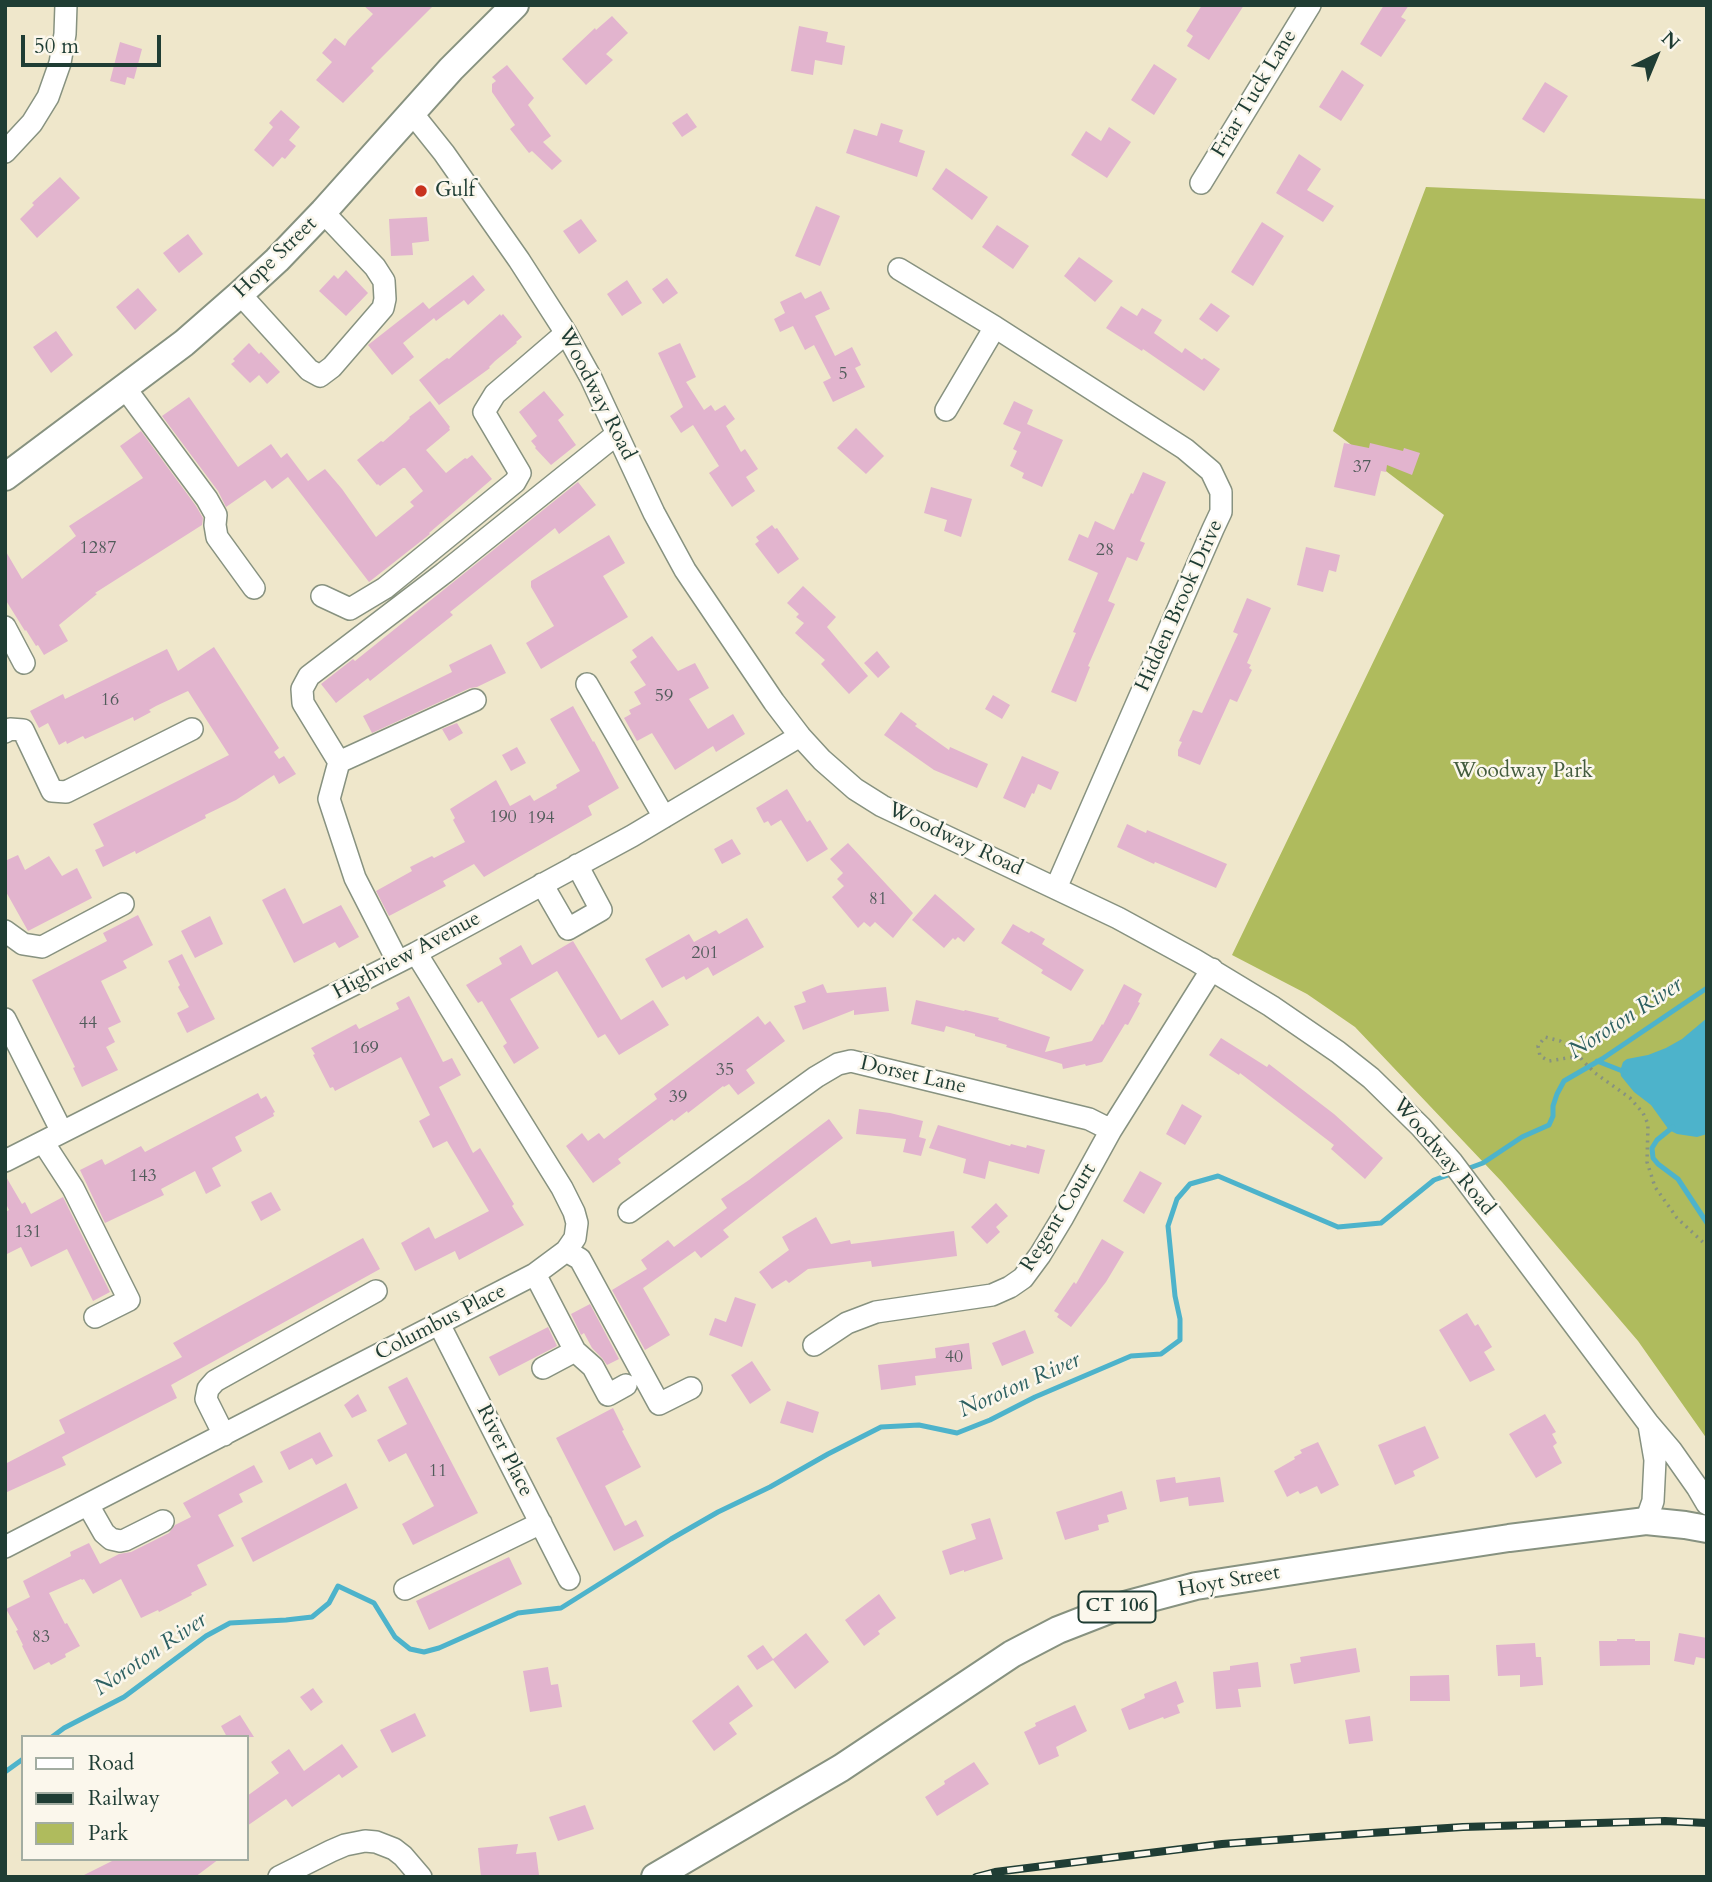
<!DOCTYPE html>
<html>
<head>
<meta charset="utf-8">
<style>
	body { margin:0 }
	#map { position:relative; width:1712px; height:1882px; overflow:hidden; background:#efe7cb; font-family:Cardo,serif }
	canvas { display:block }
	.frame { position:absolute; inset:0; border:7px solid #1f3d34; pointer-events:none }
	.legend { position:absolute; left:21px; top:1735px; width:228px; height:126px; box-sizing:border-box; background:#fbf7ec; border:2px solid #a3ada2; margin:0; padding:9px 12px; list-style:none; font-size:21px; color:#1f3d34 }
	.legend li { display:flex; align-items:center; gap:14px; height:35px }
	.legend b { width:35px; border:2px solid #a3ada2 }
	.north { position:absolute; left:1621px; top:21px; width:70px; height:70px; -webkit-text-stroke:5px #fbf7ec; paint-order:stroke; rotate:43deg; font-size:19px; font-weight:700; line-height:28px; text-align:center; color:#1f3d34 }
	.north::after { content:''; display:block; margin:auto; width:24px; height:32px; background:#1f3d34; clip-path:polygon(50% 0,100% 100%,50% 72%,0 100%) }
	.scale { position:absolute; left:21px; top:35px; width:140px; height:32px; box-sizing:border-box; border:4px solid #1f3d34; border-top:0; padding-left:9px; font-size:21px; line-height:24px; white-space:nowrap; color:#1f3d34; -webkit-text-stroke:5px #fbf7ec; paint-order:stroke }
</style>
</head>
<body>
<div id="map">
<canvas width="1712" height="1882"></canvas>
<div class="frame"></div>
<ul class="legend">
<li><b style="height:9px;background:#fff"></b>Road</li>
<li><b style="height:9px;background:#1f3d34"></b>Railway</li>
<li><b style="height:19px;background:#afbb5d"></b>Park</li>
</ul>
<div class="north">N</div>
<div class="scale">50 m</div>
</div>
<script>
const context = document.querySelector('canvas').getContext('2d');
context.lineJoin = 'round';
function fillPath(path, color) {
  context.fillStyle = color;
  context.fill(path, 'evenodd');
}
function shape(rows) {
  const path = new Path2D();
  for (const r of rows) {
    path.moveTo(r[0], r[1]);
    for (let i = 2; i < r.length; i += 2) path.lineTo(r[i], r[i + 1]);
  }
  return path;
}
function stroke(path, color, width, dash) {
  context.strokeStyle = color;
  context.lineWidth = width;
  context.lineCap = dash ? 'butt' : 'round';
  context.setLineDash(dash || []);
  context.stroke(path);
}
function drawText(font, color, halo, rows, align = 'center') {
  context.font = font + ' Cardo,serif';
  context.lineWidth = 5;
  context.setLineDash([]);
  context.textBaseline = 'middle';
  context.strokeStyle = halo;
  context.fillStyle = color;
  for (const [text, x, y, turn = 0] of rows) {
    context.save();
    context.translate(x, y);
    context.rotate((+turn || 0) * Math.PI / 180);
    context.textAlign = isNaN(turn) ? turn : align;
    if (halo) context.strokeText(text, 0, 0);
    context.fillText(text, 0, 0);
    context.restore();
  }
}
fillPath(shape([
	[1426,187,1707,199,1707,1439,1638,1341,1502,1182,1355,1027,1307,994,1232,955,1444,515,1333,431]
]), '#afbb5d');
fillPath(shape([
	[1707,1018,1707,1134,1697,1137,1677,1134,1669,1130,1651,1105,1634,1092,1621,1076,1620,1071,1623,1062,1627,1059,1648,1055,1666,1048,1682,1039]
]), '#4db3cb');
stroke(shape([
	[1597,1061,1625,1072],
	[1673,1127,1657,1140,1652,1148,1653,1158,1658,1164,1678,1179,1707,1223],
	[1464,1170,1483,1163,1522,1137,1549,1125,1553,1116,1553,1106,1557,1094,1564,1081,1602,1059,1707,988],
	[52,1737,64,1728,124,1697,206,1636,230,1623,286,1620,312,1617,329,1603,338,1586,374,1603,395,1637,410,1649,424,1652,439,1648,518,1613,561,1608,671,1539,718,1512,770,1487,828,1454,881,1427,919,1425,957,1433,990,1420,1035,1397,1131,1356,1161,1354,1180,1340,1180,1319,1175,1296,1168,1226,1177,1199,1190,1184,1218,1176,1338,1227,1381,1223,1434,1180,1454,1173],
	[5,1772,23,1759]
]), '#4db3cb', 5);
fillPath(shape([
	[363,5,434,5,371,68,374,71,343,103,316,80,332,62,322,53,335,38,345,46,348,40,373,14],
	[1202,5,1244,5,1209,60,1187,46,1193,36,1186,31],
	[1384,5,1409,5,1401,17,1406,20,1381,57,1360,44],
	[612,16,628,33,606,54,613,60,586,85,562,59,595,28,596,30],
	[799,26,828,32,826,42,845,46,842,65,815,60,813,75,791,71],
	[120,42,142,49,134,79,127,77,125,85,110,81],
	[1154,64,1177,79,1154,115,1131,100],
	[507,65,534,98,528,105,551,136,543,142,562,161,552,170,532,151,529,153,510,129,515,125,492,92,492,84,496,81,492,77],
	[1342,70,1364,85,1341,121,1319,107],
	[1545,82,1568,96,1544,133,1522,119],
	[281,110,300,127,289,140,296,146,285,159,282,157,273,167,254,150,273,127,269,123],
	[687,113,697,127,682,137,672,123],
	[881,123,903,130,899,142,925,151,917,177,846,153,854,129,877,136],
	[1109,127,1131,142,1107,178,1071,155,1086,131,1101,141],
	[1299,154,1321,169,1307,190,1334,206,1323,222,1276,193],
	[946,168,988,197,972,220,932,189],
	[60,177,80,198,37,238,20,219,34,205,32,203],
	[816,206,840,216,820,266,795,256],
	[427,217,429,241,412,243,413,255,391,256,389,219],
	[581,219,597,241,579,254,563,231],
	[1262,222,1284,236,1253,286,1231,272],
	[997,225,1029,246,1013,269,982,247],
	[188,234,203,254,179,273,163,253],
	[1079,257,1113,281,1095,302,1064,276],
	[346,270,368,293,346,316,319,291,334,275,338,279],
	[473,275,485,290,468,305,464,300,436,321,434,318,403,343,414,357,392,375,368,345,423,302,429,309],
	[667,278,678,293,663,304,652,289],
	[627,280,642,303,622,316,607,294],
	[138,288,157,310,135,330,116,307],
	[821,291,830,309,815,316,835,356,852,347,861,365,855,368,865,387,833,402,823,382,831,378,814,345,805,350,793,326,780,332,774,319,785,313,780,302,801,292,805,299],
	[1211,303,1230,316,1217,332,1199,319],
	[1121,306,1137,316,1142,308,1162,320,1154,333,1182,353,1185,348,1202,360,1204,358,1220,369,1204,391,1143,349,1142,351,1106,328],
	[500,314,501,316,503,314,522,337,516,342,517,343,495,361,489,367,490,368,439,405,419,380,440,363,447,358,449,359],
	[56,331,73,355,51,373,33,347],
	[249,343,259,354,261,352,280,372,267,384,259,375,250,383,231,364,235,361,233,359],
	[680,343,696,377,686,382,704,410,711,405,715,411,725,405,735,419,726,426,741,452,745,449,758,469,746,477,755,491,732,507,709,473,719,466,693,425,681,433,670,416,683,407,658,353],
	[544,391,564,415,558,420,576,445,551,465,535,448,536,447,531,441,537,436,519,412],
	[189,397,238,467,271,444,281,458,287,453,308,481,325,469,342,489,376,537,414,506,410,502,423,491,405,468,403,468,380,486,378,484,377,485,357,460,381,441,383,442,406,422,410,418,409,417,430,401,450,427,449,428,450,430,426,450,446,473,465,458,467,459,472,455,492,479,429,533,430,534,369,582,288,477,272,489,265,480,226,507,218,491,162,416],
	[1014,401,1033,410,1027,424,1063,440,1042,487,1022,478,1024,473,1010,466,1017,451,1013,449,1021,432,1003,424],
	[856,428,884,456,866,474,837,448],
	[141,431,196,506,203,518,202,525,95,593,97,594,59,625,68,641,44,655,38,645,36,646,26,630,25,631,5,599,5,550,22,579,76,536,69,526,143,478,120,446],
	[1344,443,1369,448,1370,443,1403,451,1404,448,1420,453,1412,475,1387,465,1386,472,1381,471,1375,496,1334,487],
	[1143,472,1166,482,1140,541,1145,543,1137,561,1127,557,1108,601,1115,604,1088,666,1090,667,1076,702,1051,692,1076,633,1073,632,1098,573,1068,560,1079,534,1088,538,1095,521,1114,530,1131,493,1133,494],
	[578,482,596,505,559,534,555,528,450,612,453,615,370,681,368,678,336,703,321,684,353,659,355,661],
	[931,487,972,499,961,537,944,531,947,520,924,513],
	[772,525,775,529,777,528,799,559,778,574,755,544,759,541,756,537],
	[609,535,625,563,603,576,628,617,541,669,526,643,554,626,531,587,531,581],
	[1306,547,1340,555,1336,572,1329,570,1323,592,1297,585],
	[803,586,836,617,827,627,868,676,849,694,821,664,825,660,795,633,804,623,796,617,799,614,787,603],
	[1247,598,1271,608,1247,663,1251,665,1249,668,1252,670,1237,702,1230,699,1200,765,1178,756,1178,750,1182,742,1179,741,1193,710,1202,713,1238,634,1233,632],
	[652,636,678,671,695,663,709,688,689,699,708,729,733,714,745,734,716,752,713,746,675,770,652,733,637,741,624,718,631,714,629,710,641,704,634,692,646,685,630,662,637,657,632,650],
	[491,644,506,673,477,687,470,688,372,733,363,716,452,672,449,665],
	[214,647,279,748,274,752,279,759,284,756,296,774,279,784,274,775,236,800,205,815,206,818,136,854,135,851,103,867,95,850,104,846,93,824,229,755,188,691,156,706,149,710,151,712,134,721,133,717,85,739,83,736,67,744,66,741,59,745,48,723,39,728,30,711,63,694,65,699,167,649,178,671],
	[877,651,890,667,878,678,864,663],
	[993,695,1010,705,1002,719,985,709],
	[573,706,593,742,594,741,619,788,588,806,592,815,484,877,474,864,443,881,446,886,389,916,376,891,412,871,410,867,432,856,434,858,465,842,453,820,455,818,450,809,496,780,510,806,530,795,534,801,557,788,556,785,580,771,550,719],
	[901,712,917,724,915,726,949,750,950,747,988,764,977,788,934,770,884,735],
	[457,723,463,733,449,741,442,729],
	[517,747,526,763,511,771,502,755],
	[1022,756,1059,772,1051,790,1038,784,1034,794,1032,793,1025,808,1003,798],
	[787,789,807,822,810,820,828,849,807,862,781,820,771,826,768,821,764,823,756,808],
	[1127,824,1146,833,1147,830,1227,864,1216,888,1155,862,1154,864,1117,847],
	[732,839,741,854,722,864,714,849],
	[848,843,913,913,893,938,875,922,870,927,864,922,858,928,832,897,844,886,837,879,843,873,830,859],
	[18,855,25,870,49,856,62,876,77,868,92,898,28,931,5,890,5,861],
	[285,888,303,924,341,905,359,937,339,948,335,942,294,963,262,900],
	[935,894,975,929,964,942,958,937,955,940,953,938,944,948,912,920],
	[138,915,153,945,123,961,127,968,101,981,121,1022,108,1028,115,1042,106,1047,118,1070,82,1087,73,1068,75,1067,32,980,107,941,103,933],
	[210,916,223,944,195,958,181,931],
	[747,918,764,947,713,976,708,967,686,980,684,976,662,988,645,959,689,934,694,942,716,930,719,934],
	[1013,924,1029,933,1031,931,1045,939,1042,944,1084,970,1071,991,1041,973,1043,970,1001,943],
	[573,941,621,1020,653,1000,669,1025,619,1055,605,1034,598,1038,557,971,510,999,539,1048,514,1064,503,1046,507,1043,482,1001,478,1003,466,985,502,964,499,958,521,945,532,965],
	[182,954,215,1019,187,1033,177,1013,189,1007,178,987,180,985,168,961],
	[823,984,827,993,886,987,889,1011,854,1015,854,1010,803,1030,794,1006,806,1002,802,992],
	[1124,984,1142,994,1138,1002,1140,1003,1128,1025,1125,1024,1102,1062,1086,1066,1085,1064,1063,1069,1062,1064,1006,1047,1007,1045,975,1036,975,1034,946,1026,944,1032,911,1024,916,1000,964,1011,965,1010,999,1018,998,1020,1050,1037,1045,1052,1092,1041,1102,1024,1103,1025],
	[409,996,443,1062,452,1058,461,1075,439,1087,473,1153,480,1148,514,1204,512,1206,524,1225,459,1260,455,1251,415,1271,401,1243,429,1227,435,1239,489,1211,447,1141,433,1148,419,1121,430,1115,401,1057,335,1091,333,1087,330,1088,313,1055,315,1054,311,1048,356,1024,359,1029,399,1009,396,1003],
	[758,1016,765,1025,770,1021,785,1041,746,1070,755,1083,738,1095,729,1084,724,1087,723,1086,688,1113,687,1111,674,1121,672,1119,618,1159,621,1163,593,1183,566,1146,582,1133,588,1141,599,1133,604,1139,657,1099,654,1094],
	[1221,1038,1267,1067,1269,1064,1334,1114,1383,1158,1365,1179,1331,1149,1334,1145,1240,1073,1239,1075,1209,1055],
	[258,1093,261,1099,266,1096,275,1112,273,1113,274,1116,235,1137,242,1151,212,1168,221,1186,206,1194,195,1171,161,1189,164,1195,105,1223,80,1170,102,1159,105,1165,141,1146,145,1152],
	[1182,1104,1202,1116,1185,1145,1166,1134],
	[859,1109,890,1113,923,1121,919,1137,926,1139,921,1156,903,1152,906,1139,856,1134],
	[829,1119,843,1138,723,1230,729,1237,701,1258,695,1251,643,1288,670,1335,645,1350,612,1290,647,1269,641,1260,668,1240,674,1247,727,1208,721,1199,749,1180],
	[938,1125,1010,1146,1011,1144,1026,1148,1027,1145,1045,1150,1039,1174,989,1161,985,1179,963,1173,966,1159,929,1148],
	[1140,1171,1162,1183,1144,1214,1123,1201],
	[5,1175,22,1204,25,1202,31,1214,63,1197,110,1292,93,1301,67,1249,31,1267,21,1247,5,1255,5,1212,9,1210,5,1202],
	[271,1192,281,1210,261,1221,251,1202],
	[996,1203,1008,1216,996,1227,1000,1232,987,1244,971,1227],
	[816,1217,831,1244,850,1240,851,1244,954,1231,957,1256,872,1267,871,1261,808,1269,789,1283,786,1280,772,1289,759,1272,789,1250,782,1237],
	[363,1238,380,1269,171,1385,177,1398,62,1457,66,1465,5,1493,5,1464,65,1433,59,1420,182,1357,173,1343],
	[1102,1239,1124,1252,1106,1282,1071,1327,1057,1317,1059,1314,1054,1311,1074,1282,1076,1284],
	[735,1297,756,1304,742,1347,709,1335,715,1318,726,1322],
	[590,1304,619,1359,607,1365,602,1358,592,1348,584,1333,581,1335,571,1314],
	[1467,1313,1475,1326,1478,1324,1492,1347,1484,1352,1495,1370,1470,1382,1439,1330],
	[548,1327,557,1346,499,1376,489,1357],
	[1025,1330,1034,1353,1002,1366,992,1343],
	[969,1343,972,1369,915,1376,916,1385,881,1390,878,1365,936,1358,935,1348],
	[752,1361,771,1390,750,1404,731,1375],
	[407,1377,478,1513,413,1545,402,1524,434,1506,406,1453,389,1462,377,1440,407,1424,388,1387],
	[358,1394,367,1411,352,1418,344,1405],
	[787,1401,819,1412,813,1433,780,1423],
	[613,1408,624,1430,622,1431,641,1467,605,1486,625,1526,636,1520,644,1536,614,1551,556,1438],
	[1545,1414,1556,1432,1552,1434,1557,1443,1553,1446,1562,1463,1536,1478,1509,1434],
	[1425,1426,1439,1458,1413,1471,1415,1476,1395,1485,1378,1445],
	[320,1432,333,1456,316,1465,312,1458,289,1470,280,1452],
	[1318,1442,1339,1485,1321,1494,1317,1486,1300,1494,1298,1491,1287,1497,1274,1471,1295,1459,1294,1457,1302,1453,1300,1450],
	[254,1465,263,1482,239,1494,243,1502,218,1515,234,1546,197,1565,207,1585,191,1593,192,1595,159,1612,158,1610,141,1618,121,1579,93,1594,84,1579,82,1580,81,1579,49,1593,65,1624,67,1623,80,1646,65,1654,66,1657,51,1665,49,1662,34,1670,22,1646,23,1645,16,1631,18,1630,6,1609,30,1597,23,1581,71,1556,70,1552,89,1543,100,1564,119,1554,131,1552,169,1533,175,1525,191,1517,183,1503],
	[1175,1477,1176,1483,1220,1477,1224,1502,1189,1506,1188,1497,1160,1502,1156,1480],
	[346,1483,358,1508,253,1562,241,1538],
	[1122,1491,1127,1509,1107,1515,1109,1522,1098,1525,1099,1530,1065,1540,1056,1512],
	[990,1518,1003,1559,964,1572,964,1570,950,1575,942,1551,976,1539,971,1524],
	[509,1557,522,1584,429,1630,416,1601],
	[879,1594,896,1618,878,1631,880,1634,864,1646,845,1620],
	[806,1633,829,1662,795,1689,773,1660,757,1670,747,1656,763,1645,773,1659],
	[1679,1633,1707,1638,1707,1659,1696,1657,1694,1665,1674,1661],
	[1617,1639,1635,1639,1635,1641,1650,1641,1650,1665,1600,1666,1599,1641,1617,1641],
	[1535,1643,1536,1657,1541,1657,1543,1685,1520,1687,1520,1675,1498,1676,1496,1645],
	[1356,1648,1360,1672,1294,1684,1290,1664,1301,1662,1300,1657],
	[1258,1662,1261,1687,1238,1689,1241,1707,1216,1709,1213,1672,1230,1670,1230,1666],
	[548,1667,551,1685,558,1684,562,1707,530,1712,523,1671],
	[1449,1675,1450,1701,1410,1701,1410,1676],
	[1176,1681,1184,1702,1177,1705,1180,1713,1164,1719,1163,1717,1129,1730,1121,1709,1145,1698,1144,1694],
	[738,1685,753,1706,729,1723,737,1734,714,1751,692,1721],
	[313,1688,323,1702,311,1711,300,1697],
	[1075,1705,1087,1731,1056,1747,1059,1756,1039,1765,1024,1732,1036,1726,1035,1723],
	[415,1713,426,1736,392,1753,380,1730],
	[240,1715,254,1737,227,1737,221,1726],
	[1370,1716,1373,1741,1349,1744,1345,1720],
	[342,1744,358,1767,342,1778,339,1774,332,1779,292,1807,286,1799,247,1826,247,1796,279,1773,271,1762,289,1749,304,1771],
	[974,1762,989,1784,937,1816,925,1797,945,1784,944,1781],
	[585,1805,594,1829,558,1841,549,1817],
	[518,1844,516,1854,536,1852,539,1875,481,1877,478,1848],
	[116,1859,219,1859,195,1877,80,1877]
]), '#e2b4ce');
const minor = shape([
	[412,113,444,153,519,260,566,333,591,378,654,513,685,570,774,702,800,736,822,760,855,789,882,806,1118,918,1195,960,1271,1006,1338,1052,1371,1078,1421,1127,1452,1162,1648,1423,1671,1450,1697,1487,1707,1504],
	[5,152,32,123,48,97,60,63,65,34,66,5],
	[1201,183,1310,5],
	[899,269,995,327,1185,449,1211,471,1221,492,1221,512,1213,529,1056,888],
	[240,294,309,370,320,376,332,367,383,308,385,299,384,281,375,267,323,212],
	[125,388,207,499,216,515,215,525,217,537,254,588],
	[946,410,995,327],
	[322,596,350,609,385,588,515,482,520,473,484,412,495,394,566,333],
	[5,627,24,663],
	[587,684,664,817],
	[5,732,10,729,23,730,52,791,66,792,192,729],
	[339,762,475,700],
	[542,884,568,929,601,910,577,865],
	[5,931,23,944,42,947,123,904],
	[398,962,355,878,329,799,339,762,303,703,302,689,309,676,444,573,617,434],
	[5,1019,62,1132],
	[43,1142,73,1188,129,1300,95,1317],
	[5,1161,416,953,632,836,800,736],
	[629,1212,816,1077,838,1064,851,1061,1089,1119,1111,1130],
	[566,1251,580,1259,659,1404,691,1388],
	[535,1274,575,1351,593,1367,608,1395,626,1385],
	[439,1324,569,1579],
	[814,1345,847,1323,876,1312,992,1295,1010,1287,1023,1278,1040,1255,1063,1217,1111,1130,1212,969],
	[543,1368,575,1351],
	[224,1435,206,1399,208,1389,215,1381,376,1291],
	[88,1505,104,1533,111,1539,120,1541,125,1540,163,1521],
	[1646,1521,1653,1501,1655,1460,1649,1425],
	[5,1547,535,1274,566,1251,575,1238,577,1223,574,1212,562,1188,416,953],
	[405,1589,541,1523],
	[279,1877,331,1851,345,1845,365,1841,376,1842,394,1849,403,1856,421,1877]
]);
const major = shape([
	[5,477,184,343,240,294,277,260,323,212,451,69,515,5],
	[655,1877,841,1768,1012,1654,1058,1630,1117,1607,1196,1586,1509,1538,1646,1521,1685,1525,1707,1529]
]);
stroke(minor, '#879280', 24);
stroke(major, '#879280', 30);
stroke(shape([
	[1579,1056,1549,1061,1540,1056,1538,1046,1545,1037,1560,1041,1571,1048,1579,1056,1583,1061,1595,1073,1630,1098,1643,1113,1648,1124,1647,1162,1655,1187,1677,1218,1707,1246]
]), '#879280', 3.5, [2, 5]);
stroke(minor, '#fff', 21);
stroke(major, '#fff', 26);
const rail = shape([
	[976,1877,995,1872,1222,1844,1371,1833,1463,1827,1665,1821,1707,1823]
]);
stroke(rail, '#1f3d34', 8);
stroke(rail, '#fbf7ec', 5, [16]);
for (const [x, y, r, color] of [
	[421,191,7,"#c8321e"]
]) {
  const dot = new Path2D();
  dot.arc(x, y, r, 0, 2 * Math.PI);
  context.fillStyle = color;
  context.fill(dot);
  stroke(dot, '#fbf7ec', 2.5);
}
drawText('18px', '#505b5a', null, [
	["5",843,375],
	["37",1362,468],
	["1287",98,549],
	["28",1105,551],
	["59",664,697],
	["16",110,701],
	["190",503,818],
	["194",541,819],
	["81",878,900],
	["201",705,954],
	["44",88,1024],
	["169",365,1049],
	["35",725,1071],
	["39",678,1098],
	["143",143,1177],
	["131",28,1233],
	["40",954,1358],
	["11",438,1472],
	["83",41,1638]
]);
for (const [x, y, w] of [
	[1117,1607,77]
]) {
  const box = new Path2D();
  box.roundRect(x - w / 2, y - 15.5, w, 31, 5);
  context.fillStyle = '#fbf7ec';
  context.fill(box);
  stroke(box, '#1f3d34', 2);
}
drawText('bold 19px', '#1f3d34', null, [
	["CT 106",1117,1607]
]);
drawText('21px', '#1f3d34', '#fbf7ec', [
	["Friar Tuck Lane",1255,94,-59],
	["Hope Street",276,258,-44],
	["Woodway Road",596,394,63],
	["Hidden Brook Drive",1180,606,-66],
	["Woodway Road",955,840,25],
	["Highview Avenue",407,956,-28],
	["Dorset Lane",913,1076,13],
	["Woodway Road",1443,1157,50],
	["Regent Court",1059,1218,-58],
	["Columbus Place",441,1323,-27],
	["River Place",504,1451,63],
	["Hoyt Street",1229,1582,-10]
]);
drawText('21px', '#1f3d34', '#fbf7ec', [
	["Gulf",435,191]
], 'left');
drawText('21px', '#435c3e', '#fbf7ec', [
	["Woodway Park",1523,772]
]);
drawText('italic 23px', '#2d6061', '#fbf7ec', [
	["Noroton River",1626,1019,-33],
	["Noroton River",1020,1386,-24],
	["Noroton River",151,1655,-34]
]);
</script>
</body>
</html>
